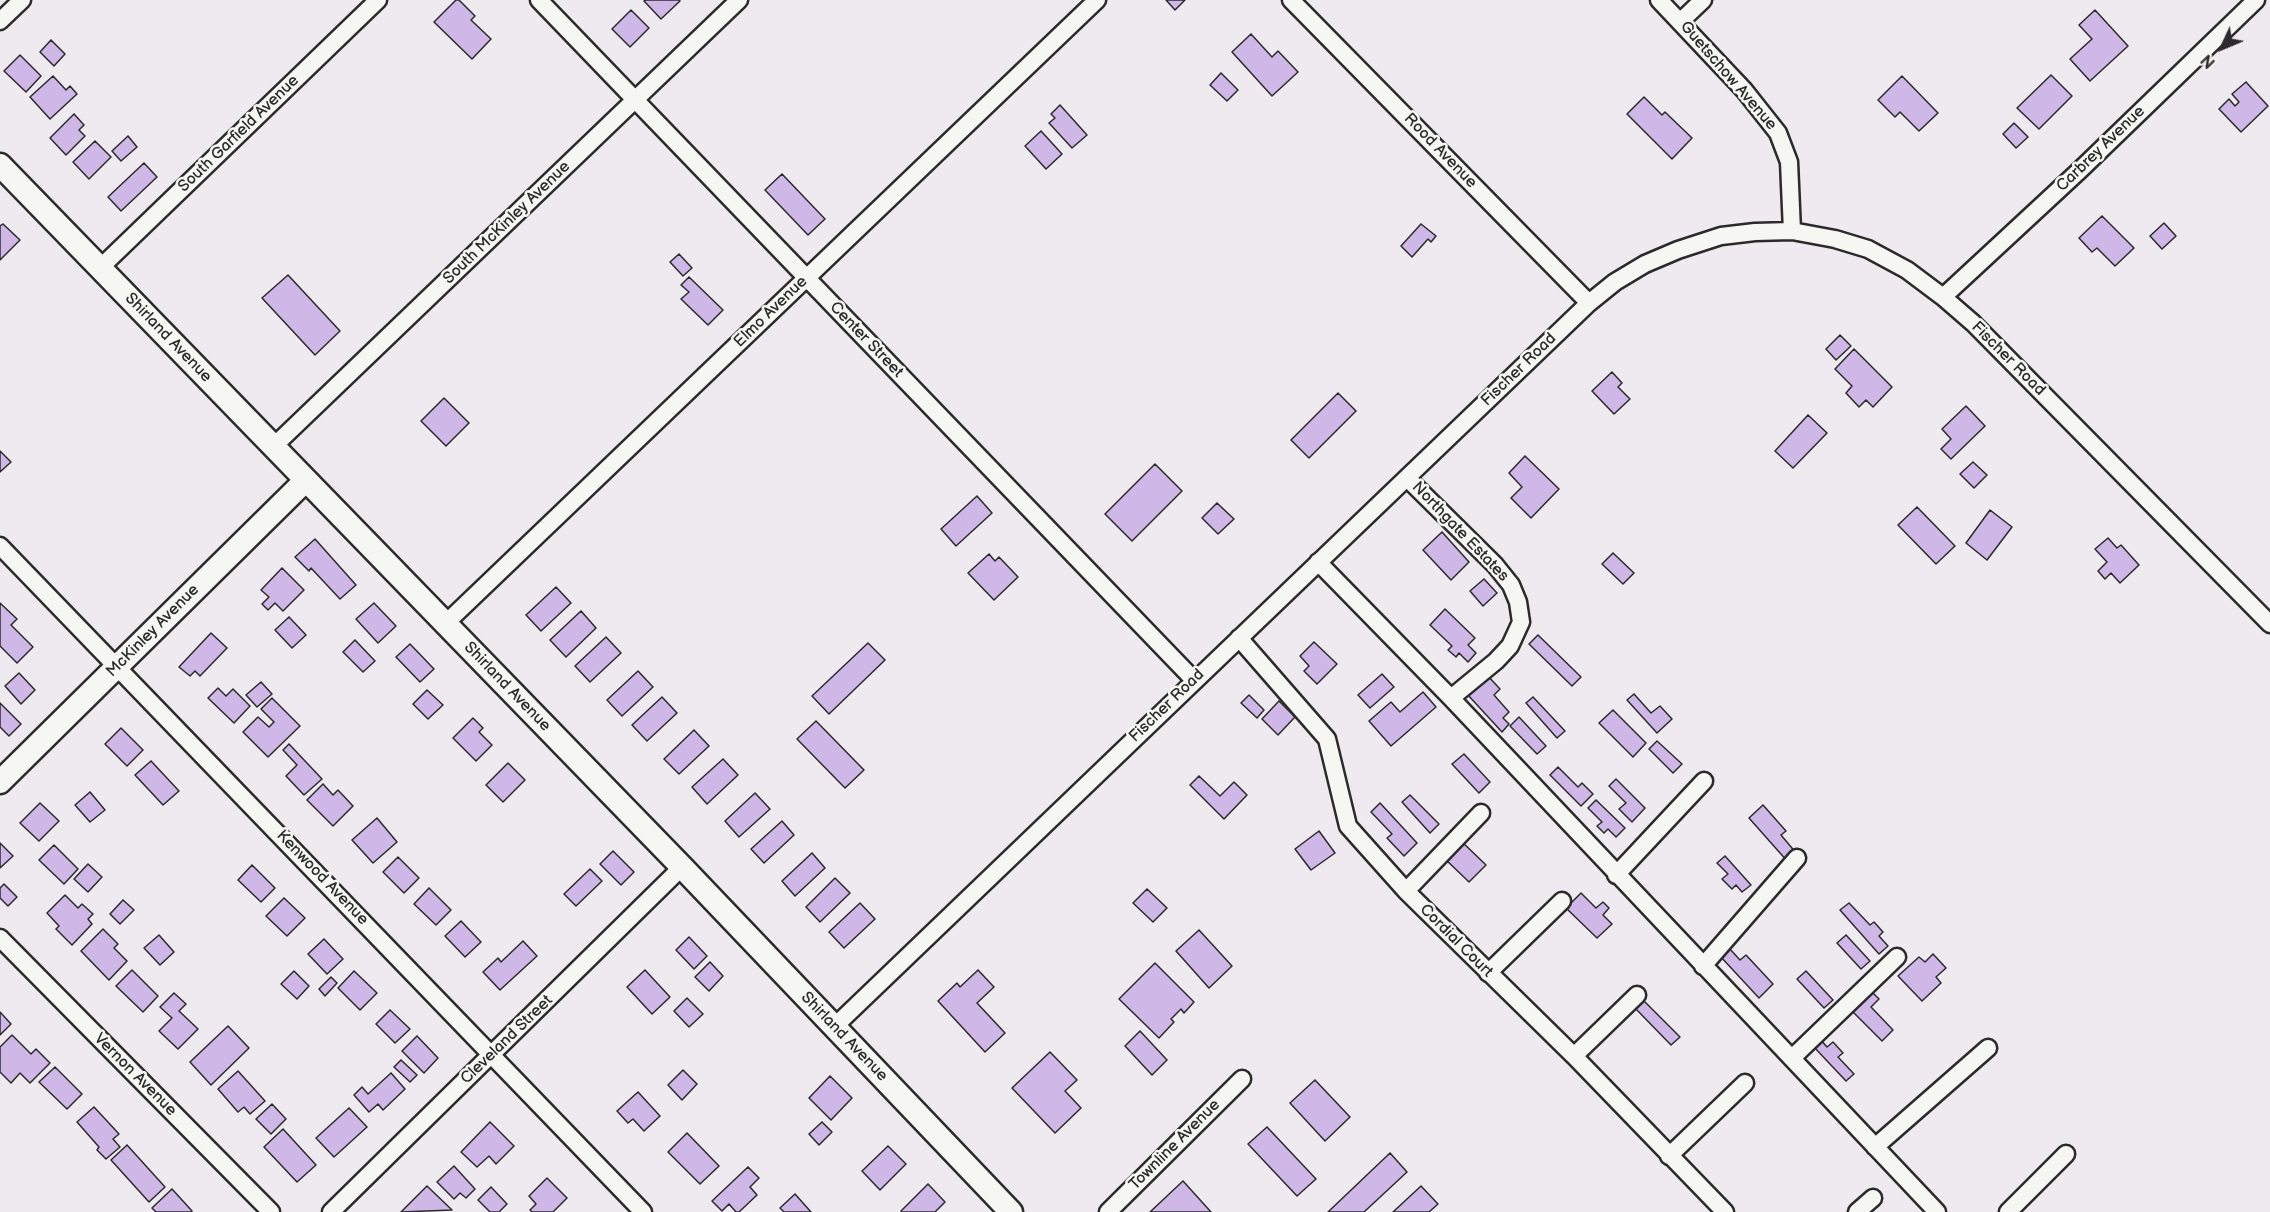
<!DOCTYPE html>
<html>
<head>
<meta charset="utf-8">
<style>
	body { margin:0 }
	#map { position:relative; width:2270px; height:1212px; overflow:hidden; background:#eeeaf0; font-family:"Balsamiq Sans",sans-serif }
	canvas { display:block }
	.north { position:absolute; left:2192px; top:18px; width:60px; height:60px; -webkit-text-stroke:4px #f6f6f2; paint-order:stroke; rotate:226deg; font-size:16px; font-weight:700; line-height:24px; text-align:center; color:#2b2b2b }
	.north::after { content:''; display:block; margin:auto; width:21px; height:27px; background:#2b2b2b; clip-path:polygon(50% 0,100% 100%,50% 72%,0 100%) }
</style>
</head>
<body>
<div id="map">
<canvas width="2270" height="1212"></canvas>
<div class="north">N</div>
</div>
<script>
const context = document.querySelector('canvas').getContext('2d');
context.lineJoin = 'round';
function fillPath(path, color) {
  context.fillStyle = color;
  context.fill(path, 'evenodd');
}
function shape(rows) {
  const path = new Path2D();
  for (const r of rows) {
    path.moveTo(r[0], r[1]);
    for (let i = 2; i < r.length; i += 2) path.lineTo(r[i], r[i + 1]);
  }
  return path;
}
function stroke(path, color, width, dash) {
  context.strokeStyle = color;
  context.lineWidth = width;
  context.lineCap = dash ? 'butt' : 'round';
  context.setLineDash(dash || []);
  context.stroke(path);
}
function drawText(font, color, halo, rows, align = 'center') {
  context.font = font + ' "Balsamiq Sans",sans-serif';
  context.lineWidth = 5;
  context.setLineDash([]);
  context.textBaseline = 'middle';
  context.strokeStyle = halo;
  context.fillStyle = color;
  for (const [text, x, y, turn = 0] of rows) {
    context.save();
    context.translate(x, y);
    context.rotate((+turn || 0) * Math.PI / 180);
    context.textAlign = isNaN(turn) ? turn : align;
    if (halo) context.strokeText(text, 0, 0);
    context.fillText(text, 0, 0);
    context.restore();
  }
}
const building = shape([
	[456,0,459,0,475,16,471,20,491,39,472,59,434,22,456,0],
	[646,0,679,0,680,1,661,19,644,1,646,0],
	[1166,0,1185,0,1175,10,1166,0],
	[631,10,649,28,630,47,612,29,631,10],
	[2095,10,2128,46,2090,81,2070,59,2092,39,2079,25,2095,10],
	[1251,34,1272,57,1278,51,1298,72,1272,96,1232,52,1251,34],
	[51,40,65,54,54,66,40,52,51,40],
	[20,55,41,76,26,92,4,71,20,55],
	[1221,73,1238,90,1227,101,1210,85,1221,73],
	[2051,75,2072,96,2039,129,2017,108,2051,75],
	[53,76,66,90,70,86,77,94,50,119,30,97,53,76],
	[1902,76,1938,113,1919,131,1900,112,1895,117,1878,100,1902,76],
	[2246,82,2268,106,2241,132,2219,109,2229,99,2235,106,2239,102,2232,94,2246,82],
	[1644,97,1662,115,1665,112,1692,138,1672,159,1627,114,1644,97],
	[1060,105,1087,135,1072,148,1049,123,1055,118,1051,114,1060,105],
	[74,114,84,125,79,130,85,136,66,155,50,138,74,114],
	[2014,123,2028,137,2016,148,2003,134,2014,123],
	[1041,131,1062,154,1046,169,1025,146,1041,131],
	[128,136,137,147,121,161,112,151,128,136],
	[95,141,111,157,89,179,73,162,95,141],
	[144,163,157,177,121,211,108,197,144,163],
	[782,174,825,219,808,235,765,190,782,174],
	[2102,216,2134,248,2115,266,2097,248,2092,252,2079,238,2102,216],
	[2164,223,2176,236,2162,249,2150,236,2164,223],
	[3,224,20,240,0,260,0,226,3,224],
	[1421,224,1436,236,1431,242,1428,239,1412,257,1401,246,1421,224],
	[679,254,692,268,683,276,670,262,679,254],
	[288,275,340,331,315,355,262,298,288,275],
	[689,277,723,310,708,325,681,299,689,292,681,285,689,277],
	[1840,335,1851,346,1836,360,1826,349,1840,335],
	[1854,349,1892,387,1873,407,1866,400,1859,407,1846,393,1852,386,1835,369,1854,349],
	[1612,372,1622,383,1618,387,1630,399,1614,414,1592,391,1612,372],
	[1338,393,1356,411,1309,458,1291,440,1338,393],
	[444,398,469,423,446,446,421,421,444,398],
	[1966,406,1985,426,1951,459,1941,449,1951,439,1942,429,1966,406],
	[1808,415,1827,433,1793,468,1775,451,1808,415],
	[0,451,11,462,0,472,0,451],
	[1525,456,1559,489,1531,518,1511,498,1522,487,1509,473,1525,456],
	[1973,462,1987,475,1974,488,1960,474,1973,462],
	[1155,464,1182,491,1132,541,1105,514,1155,464],
	[977,496,992,513,956,546,941,529,977,496],
	[1217,503,1234,519,1218,534,1202,518,1217,503],
	[1917,507,1955,546,1936,564,1898,525,1917,507],
	[1990,510,2012,527,1987,560,1966,543,1990,510],
	[1442,532,1469,562,1451,580,1423,550,1442,532],
	[2108,538,2117,548,2121,545,2139,565,2120,583,2111,573,2105,579,2098,571,2107,562,2095,549,2108,538],
	[315,539,356,585,340,599,311,568,309,571,295,557,315,539],
	[1613,553,1634,573,1623,584,1602,564,1613,553],
	[989,554,995,561,999,557,1018,577,994,600,968,573,989,554],
	[282,568,304,590,283,611,275,603,268,610,262,604,269,597,261,590,282,568],
	[1484,579,1497,593,1483,606,1470,591,1484,579],
	[556,587,571,603,541,631,526,615,556,587],
	[0,603,17,619,11,625,33,647,17,663,0,646,0,603],
	[374,603,396,626,378,643,356,619,374,603],
	[1445,609,1475,638,1468,645,1476,653,1468,662,1459,653,1456,657,1448,650,1452,646,1430,625,1445,609],
	[581,611,596,628,566,657,550,640,581,611],
	[289,617,306,635,292,648,275,630,289,617],
	[211,633,227,648,200,676,195,671,190,676,179,667,211,633],
	[1538,635,1581,677,1572,686,1529,644,1538,635],
	[606,637,621,653,590,682,575,666,606,637],
	[355,640,375,661,363,672,343,652,355,640],
	[1314,642,1337,664,1317,684,1304,671,1309,666,1300,656,1314,642],
	[868,643,885,660,829,714,812,696,868,643],
	[410,644,434,669,420,682,396,657,410,644],
	[638,671,653,687,622,716,607,700,638,671],
	[19,673,35,690,21,704,5,686,19,673],
	[1382,674,1394,687,1370,708,1358,695,1382,674],
	[1487,675,1500,689,1494,695,1509,712,1503,718,1509,724,1502,732,1467,694,1487,675],
	[261,682,272,694,257,707,246,695,261,682],
	[218,688,226,696,233,689,250,706,234,723,208,698,218,688],
	[427,690,443,705,428,719,413,704,427,690],
	[1423,692,1436,707,1391,746,1369,721,1391,702,1400,712,1423,692],
	[1634,694,1651,713,1660,706,1672,719,1657,733,1627,700,1634,694],
	[1249,695,1264,710,1257,718,1241,703,1249,695],
	[662,697,677,713,647,741,632,725,662,697],
	[1533,697,1565,731,1557,738,1526,703,1533,697],
	[272,698,300,726,268,757,243,732,258,717,269,727,274,722,261,709,272,698],
	[1279,701,1295,717,1278,735,1262,719,1279,701],
	[0,703,21,724,9,736,0,727,0,703],
	[1613,710,1646,743,1633,757,1599,723,1613,710],
	[1519,717,1546,746,1537,754,1510,726,1519,717],
	[473,718,483,728,479,732,492,745,476,761,453,738,473,718],
	[816,721,864,770,845,788,797,739,816,721],
	[121,728,143,750,127,766,105,744,121,728],
	[694,730,709,746,679,774,664,759,694,730],
	[1657,741,1682,764,1673,773,1649,749,1657,741],
	[289,744,322,779,304,795,286,776,297,765,283,750,289,744],
	[1464,754,1490,782,1479,793,1452,764,1464,754],
	[723,759,738,775,707,804,692,787,723,759],
	[151,761,179,791,163,805,135,775,151,761],
	[508,763,525,780,503,802,486,785,508,763],
	[1558,767,1578,787,1582,783,1593,794,1581,806,1550,775,1558,767],
	[1199,776,1220,796,1234,782,1247,795,1224,819,1190,785,1199,776],
	[1616,779,1645,808,1632,822,1619,809,1626,803,1609,786,1616,779],
	[323,784,333,795,338,790,353,806,333,826,307,800,323,784],
	[90,792,105,810,90,822,75,805,90,792],
	[755,793,770,809,739,837,725,821,755,793],
	[1410,795,1439,824,1430,833,1402,802,1410,795],
	[1596,800,1625,828,1616,837,1608,829,1604,833,1597,826,1602,822,1588,808,1596,800],
	[40,803,59,821,39,841,20,823,40,803],
	[1380,803,1417,843,1404,856,1387,838,1392,834,1371,812,1380,803],
	[1763,805,1786,831,1781,835,1797,854,1788,862,1749,818,1763,805],
	[377,818,397,842,373,863,352,840,377,818],
	[782,821,794,835,764,863,751,849,782,821],
	[1319,831,1335,853,1311,870,1295,849,1319,831],
	[1460,840,1486,865,1469,882,1443,857,1460,840],
	[0,843,13,856,0,868,0,843],
	[54,845,78,869,64,884,39,860,54,845],
	[613,851,634,872,621,885,600,864,613,851],
	[812,853,825,868,795,896,782,881,812,853],
	[1725,856,1751,885,1742,892,1736,885,1732,889,1722,879,1728,874,1717,863,1725,856],
	[398,857,419,878,404,893,383,872,398,857],
	[88,864,102,877,88,892,74,879,88,864],
	[252,865,275,888,261,902,238,880,252,865],
	[590,869,602,881,576,906,564,894,590,869],
	[835,878,850,893,820,922,806,907,835,878],
	[4,884,17,897,8,906,0,898,0,888,4,884],
	[429,888,451,910,436,925,414,904,429,888],
	[1147,889,1167,908,1153,922,1133,903,1147,889],
	[1581,893,1596,908,1603,902,1609,908,1603,915,1612,924,1597,938,1566,908,1581,893],
	[65,895,78,908,82,904,93,914,88,919,92,924,72,945,56,929,59,926,47,913,65,895],
	[284,898,305,918,287,936,266,916,284,898],
	[123,900,134,910,120,924,110,914,123,900],
	[860,903,875,919,844,948,829,932,860,903],
	[1849,903,1870,925,1874,922,1883,932,1879,936,1888,946,1879,954,1840,910,1849,903],
	[461,921,481,942,465,957,445,936,461,921],
	[103,929,118,944,114,948,127,961,109,980,81,951,103,929],
	[1199,930,1232,966,1209,988,1176,951,1199,930],
	[159,935,174,952,160,965,144,948,159,935],
	[1846,935,1870,961,1861,969,1837,943,1846,935],
	[689,937,707,956,694,969,676,950,689,937],
	[324,939,343,959,327,974,308,954,324,939],
	[523,941,537,956,500,990,483,972,498,958,501,962,523,941],
	[1729,948,1740,960,1746,955,1773,984,1759,998,1720,956,1729,948],
	[1933,954,1946,968,1936,977,1941,983,1922,1001,1898,976,1919,957,1925,962,1933,954],
	[710,962,723,976,709,991,695,977,710,962],
	[1155,963,1194,1002,1184,1013,1181,1009,1171,1019,1174,1022,1159,1038,1119,999,1155,963],
	[132,970,158,996,143,1012,116,986,132,970],
	[645,970,670,997,652,1014,627,987,645,970],
	[978,970,994,987,977,1003,1005,1033,985,1052,938,1001,957,983,960,987,978,970],
	[294,971,309,986,297,999,281,984,294,971],
	[354,971,377,993,360,1010,338,988,354,971],
	[1806,971,1833,1000,1824,1008,1797,979,1806,971],
	[331,977,337,983,325,996,319,989,331,977],
	[1867,987,1879,999,1871,1007,1893,1030,1882,1041,1853,1012,1860,1005,1855,1000,1867,987],
	[174,993,186,1004,179,1011,198,1029,178,1049,159,1031,172,1018,160,1007,174,993],
	[687,998,703,1014,689,1027,674,1011,687,998],
	[1642,999,1680,1037,1671,1045,1634,1007,1642,999],
	[390,1010,410,1029,395,1043,376,1024,390,1010],
	[0,1012,11,1024,0,1035,0,1012],
	[228,1026,249,1048,211,1085,190,1062,228,1026],
	[1140,1031,1167,1060,1152,1075,1125,1046,1140,1031],
	[12,1035,31,1054,36,1049,50,1063,30,1083,20,1073,11,1083,0,1072,0,1047,12,1035],
	[417,1036,438,1058,424,1073,402,1051,417,1036],
	[1820,1039,1827,1047,1833,1042,1843,1053,1838,1057,1854,1074,1846,1081,1813,1046,1820,1039],
	[1050,1052,1077,1080,1065,1091,1081,1108,1055,1133,1012,1088,1050,1052],
	[401,1060,417,1075,410,1082,394,1067,401,1060],
	[55,1067,82,1094,67,1109,39,1082,55,1067],
	[683,1070,697,1084,682,1100,668,1085,683,1070],
	[238,1071,265,1101,250,1114,244,1107,238,1112,218,1089,238,1071],
	[391,1073,405,1089,383,1110,378,1104,369,1112,354,1095,362,1087,368,1094,391,1073],
	[830,1076,852,1098,831,1120,809,1098,830,1076],
	[1315,1080,1350,1117,1325,1141,1290,1103,1315,1080],
	[638,1092,660,1116,644,1131,633,1119,628,1123,617,1111,638,1092],
	[272,1104,286,1119,271,1134,256,1119,272,1104],
	[94,1107,119,1134,113,1139,120,1147,106,1159,97,1150,99,1147,77,1122,94,1107],
	[349,1108,367,1127,334,1157,316,1138,349,1108],
	[490,1122,514,1146,496,1164,489,1156,477,1167,461,1152,490,1122],
	[822,1122,832,1132,819,1145,809,1134,822,1122],
	[1267,1127,1316,1179,1297,1196,1248,1144,1267,1127],
	[283,1129,316,1165,297,1182,264,1147,283,1129],
	[687,1133,719,1166,700,1184,668,1152,687,1133],
	[127,1145,165,1187,149,1202,111,1160,127,1145],
	[888,1146,906,1164,880,1190,862,1171,888,1146],
	[1390,1153,1407,1172,1364,1212,1328,1212,1390,1153],
	[454,1166,475,1189,466,1198,460,1193,454,1199,437,1182,454,1166],
	[748,1167,759,1178,750,1187,757,1195,739,1212,736,1212,729,1204,722,1211,712,1201,748,1167],
	[547,1178,567,1198,553,1212,532,1212,530,1210,536,1204,529,1196,547,1178],
	[1183,1181,1211,1212,1150,1212,1183,1181],
	[928,1184,945,1202,935,1212,902,1212,901,1211,928,1184],
	[427,1186,452,1210,401,1212,427,1186],
	[1421,1186,1438,1204,1429,1212,1393,1212,1421,1186],
	[491,1187,507,1204,499,1212,490,1212,478,1200,491,1187],
	[172,1189,192,1211,191,1212,156,1212,152,1208,172,1189],
	[795,1194,811,1212,784,1212,780,1208,795,1194]
]);
fillPath(building, '#cfb8e7');
stroke(building, '#2b2b2b', 1.5);
const street = shape([
	[539,0,1194,680],
	[1291,0,1589,303],
	[1659,0,1744,90,1778,133,1789,162,1792,231],
	[0,21,22,0],
	[1681,21,1703,0],
	[100,268,378,0],
	[1943,297,2080,170,2256,0],
	[274,446,739,0],
	[1407,478,1495,565,1511,585,1518,602,1521,622,1510,646,1496,661,1451,698],
	[0,546,643,1212],
	[1318,562,1451,698,1937,1212],
	[445,624,1097,0],
	[1239,638,1327,739,1348,826,1406,891,1574,1056,1725,1212],
	[1616,875,1704,781],
	[1406,891,1481,813],
	[0,938,271,1212],
	[1703,966,1797,858],
	[1488,973,1562,901],
	[834,1027,1589,303,1615,282,1645,264,1678,250,1721,236,1755,232,1792,231,1835,239,1868,249,1907,270,1943,297,1973,323,2270,624],
	[1574,1056,1637,995],
	[1792,1058,1897,957],
	[1875,1147,1988,1048],
	[1669,1156,1745,1083],
	[331,1212,682,867],
	[1108,1212,1242,1079],
	[1857,1212,1873,1198],
	[2008,1212,2066,1154]
]);
const secondary = shape([
	[0,165,682,867,1011,1212],
	[0,782,306,480]
]);
stroke(street, '#2b2b2b', 21);
stroke(secondary, '#2b2b2b', 27);
stroke(street, '#f6f6f2', 16);
stroke(secondary, '#f6f6f2', 22);
drawText('16px', '#2b2b2b', '#f6f6f2', [
	["Guetschow Avenue",1728,76,49],
	["South Garfield Avenue",239,134,-44],
	["Carbrey Avenue",2101,149,-44],
	["Rood Avenue",1440,151,46],
	["South McKinley Avenue",507,223,-44],
	["Elmo Avenue",771,312,-44],
	["Shirland Avenue",168,338,46],
	["Center Street",866,340,46],
	["Fischer Road",2008,359,45],
	["Fischer Road",1519,370,-44],
	["Northgate Estates",1460,532,46],
	["McKinley Avenue",153,631,-45],
	["Shirland Avenue",507,687,46],
	["Fischer Road",1167,706,-44],
	["Kenwood Avenue",322,878,46],
	["Cordial Court",1456,941,45],
	["Shirland Avenue",844,1037,46],
	["Cleveland Street",507,1040,-44],
	["Vernon Avenue",135,1075,45],
	["Townline Avenue",1175,1145,-45]
]);
</script>
</body>
</html>
